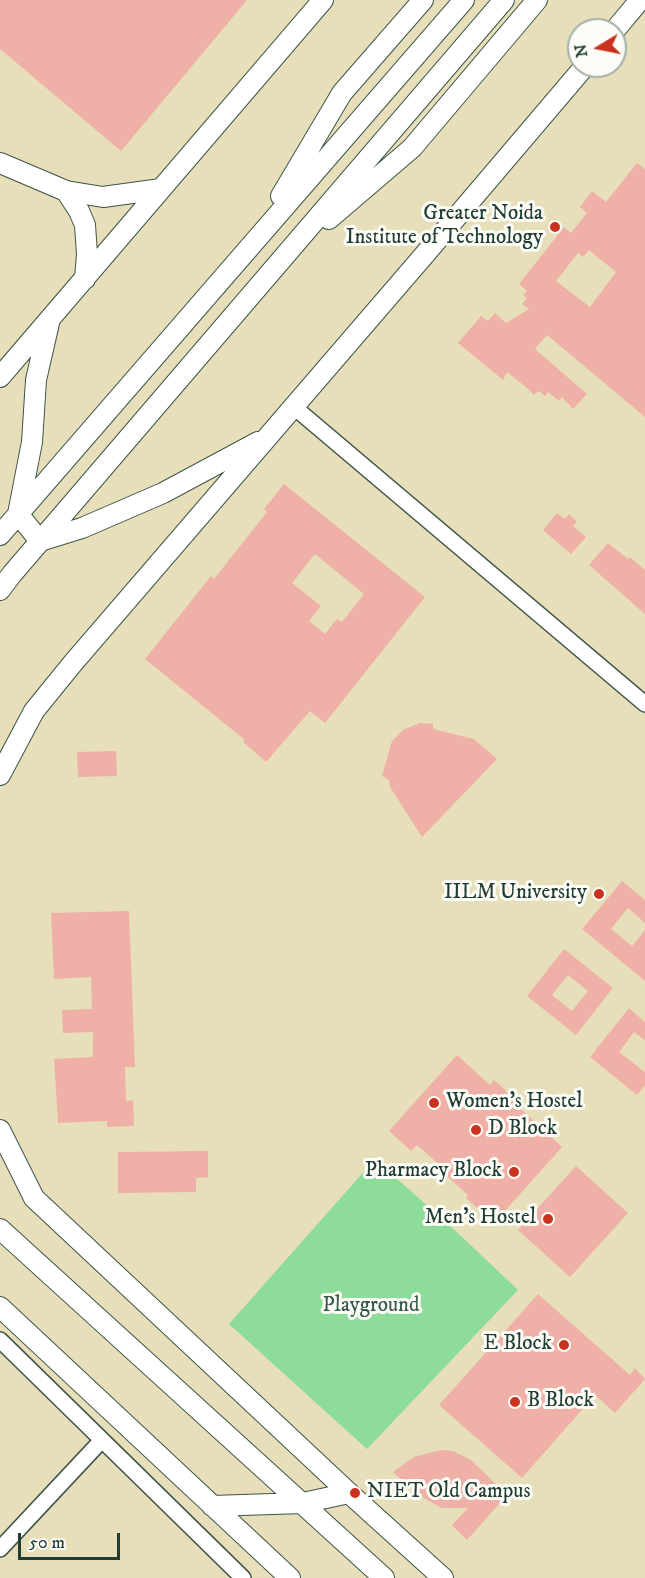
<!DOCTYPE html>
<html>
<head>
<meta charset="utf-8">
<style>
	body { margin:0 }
	#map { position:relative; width:645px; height:1578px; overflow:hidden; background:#e7dfba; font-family:"IM FELL DW Pica",serif }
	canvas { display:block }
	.north { position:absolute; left:567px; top:18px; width:60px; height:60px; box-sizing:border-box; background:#fdfcf7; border:2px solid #a4b0a9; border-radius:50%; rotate:260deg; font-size:16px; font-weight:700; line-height:24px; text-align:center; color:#1f3d34 }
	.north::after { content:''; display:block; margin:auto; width:21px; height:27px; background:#c8321e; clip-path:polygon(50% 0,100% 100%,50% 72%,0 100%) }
	.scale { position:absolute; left:18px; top:1533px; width:102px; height:27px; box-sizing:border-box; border:3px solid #1f3d34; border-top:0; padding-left:8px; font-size:18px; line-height:21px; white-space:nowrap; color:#1f3d34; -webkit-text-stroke:4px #fdfcf7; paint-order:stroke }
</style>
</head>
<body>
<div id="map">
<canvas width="645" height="1578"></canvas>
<div class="north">N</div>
<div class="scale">50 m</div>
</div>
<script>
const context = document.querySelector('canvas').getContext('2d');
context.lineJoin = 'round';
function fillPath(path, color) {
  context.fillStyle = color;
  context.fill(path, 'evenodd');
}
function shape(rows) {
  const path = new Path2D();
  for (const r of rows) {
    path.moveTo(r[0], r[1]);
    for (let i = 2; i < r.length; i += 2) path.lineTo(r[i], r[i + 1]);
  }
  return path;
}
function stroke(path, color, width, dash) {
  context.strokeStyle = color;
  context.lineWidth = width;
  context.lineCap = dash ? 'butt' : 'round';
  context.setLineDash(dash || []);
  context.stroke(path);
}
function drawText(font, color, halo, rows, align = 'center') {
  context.font = font + ' "IM FELL DW Pica",serif';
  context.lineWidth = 6;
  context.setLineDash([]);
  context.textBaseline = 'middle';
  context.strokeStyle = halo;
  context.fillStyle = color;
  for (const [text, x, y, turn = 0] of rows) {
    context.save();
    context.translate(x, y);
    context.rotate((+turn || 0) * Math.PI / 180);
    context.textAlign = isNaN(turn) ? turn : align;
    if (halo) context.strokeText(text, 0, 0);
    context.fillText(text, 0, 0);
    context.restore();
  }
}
fillPath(shape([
	[375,1159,461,1236,518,1290,367,1449,229,1324]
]), '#8ddc9a');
fillPath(shape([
	[0,0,247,0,121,151,0,49],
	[637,163,645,169,645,417,547,335,535,349,587,394,573,409,562,397,559,401,548,392,545,396,539,391,534,395,527,388,507,372,503,380,458,343,481,316,488,321,495,313,506,323,529,309,522,304,527,298,523,295,527,291,519,284,564,227,571,233,587,213,580,207,592,191,606,202],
	[589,250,616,272,590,307,556,281,578,253,583,257],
	[284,484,425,597,325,723,310,711,266,762,243,742,245,740,145,659,211,576,214,579,267,512,264,509],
	[315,554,364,594,342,622,337,619,325,634,309,621,321,606,292,583],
	[557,513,565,519,569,514,577,521,573,526,586,537,571,554,543,530],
	[608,543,628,559,630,557,645,570,645,614,589,565],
	[420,723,433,724,433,729,474,739,497,759,422,837,390,787,389,780,382,776,392,741,403,730],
	[116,751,117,776,78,777,77,752],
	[622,881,645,900,645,923,628,908,611,929,632,946,645,930,645,981,582,929],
	[129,911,135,1067,125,1067,126,1101,133,1100,134,1126,107,1127,107,1121,58,1123,54,1059,93,1057,93,1032,63,1033,62,1010,92,1009,91,977,54,979,51,913],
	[564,949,613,988,576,1035,527,996],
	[568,975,588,991,572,1011,552,995],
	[629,1008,645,1022,645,1040,634,1032,619,1052,645,1072,645,1085,637,1095,590,1057],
	[457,1055,490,1085,494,1080,523,1106,521,1109,562,1147,494,1223,466,1198,468,1195,438,1168,441,1166,417,1145,411,1151,389,1131],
	[208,1151,208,1177,196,1178,196,1192,118,1193,118,1152],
	[576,1166,628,1213,570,1277,518,1230],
	[538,1294,630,1375,635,1368,645,1379,615,1413,595,1395,522,1478,439,1405],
	[441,1450,453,1451,471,1460,507,1495,467,1540,452,1525,468,1508,442,1508,418,1495,393,1472,414,1457]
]), '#efb0a7');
const minor = shape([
	[294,407,645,704],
	[0,1340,243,1578],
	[0,1549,102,1440]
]);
const tertiary = shape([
	[615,30,640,0],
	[0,163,66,191,103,197,161,189],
	[66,191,79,211,85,225,87,254,85,279],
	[281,196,342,93,423,0],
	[329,219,412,148,537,0],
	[49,323,36,380,32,442,18,514,40,541,82,528,163,493,258,442],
	[0,377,323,0],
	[0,535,464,0],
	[0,590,12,574,504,0],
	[0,775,34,711,73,663,426,253,585,66],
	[0,1130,34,1198,349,1493,443,1578],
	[0,1229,384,1578],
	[0,1307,290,1578],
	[212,1506,303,1503,349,1493]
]);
stroke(minor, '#3d5548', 18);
stroke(tertiary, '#3d5548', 22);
stroke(minor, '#fff', 15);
stroke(tertiary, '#fff', 20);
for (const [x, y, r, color] of [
	[555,227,6,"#c8321e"],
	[599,894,6,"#c8321e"],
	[434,1103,6,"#c8321e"],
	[476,1130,6,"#c8321e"],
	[514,1172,6,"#c8321e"],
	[548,1219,6,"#c8321e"],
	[564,1345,6,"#c8321e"],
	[515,1402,6,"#c8321e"],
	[355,1493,6,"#c8321e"]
]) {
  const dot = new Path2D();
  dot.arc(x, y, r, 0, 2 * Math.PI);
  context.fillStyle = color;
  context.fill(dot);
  stroke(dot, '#fdfcf7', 2);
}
drawText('21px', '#1f3d34', '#fdfcf7', [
	["Greater Noida",543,215],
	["Institute of Technology",543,239],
	["IILM University",587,894],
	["Women's Hostel",446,1103,"left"],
	["D Block",488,1130,"left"],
	["Pharmacy Block",502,1172],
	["Men's Hostel",536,1219],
	["E Block",552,1345],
	["B Block",527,1402,"left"],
	["NIET Old Campus",367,1493,"left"]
], 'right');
drawText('21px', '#355d48', '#fdfcf7', [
	["Playground",371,1307]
]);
</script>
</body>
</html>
